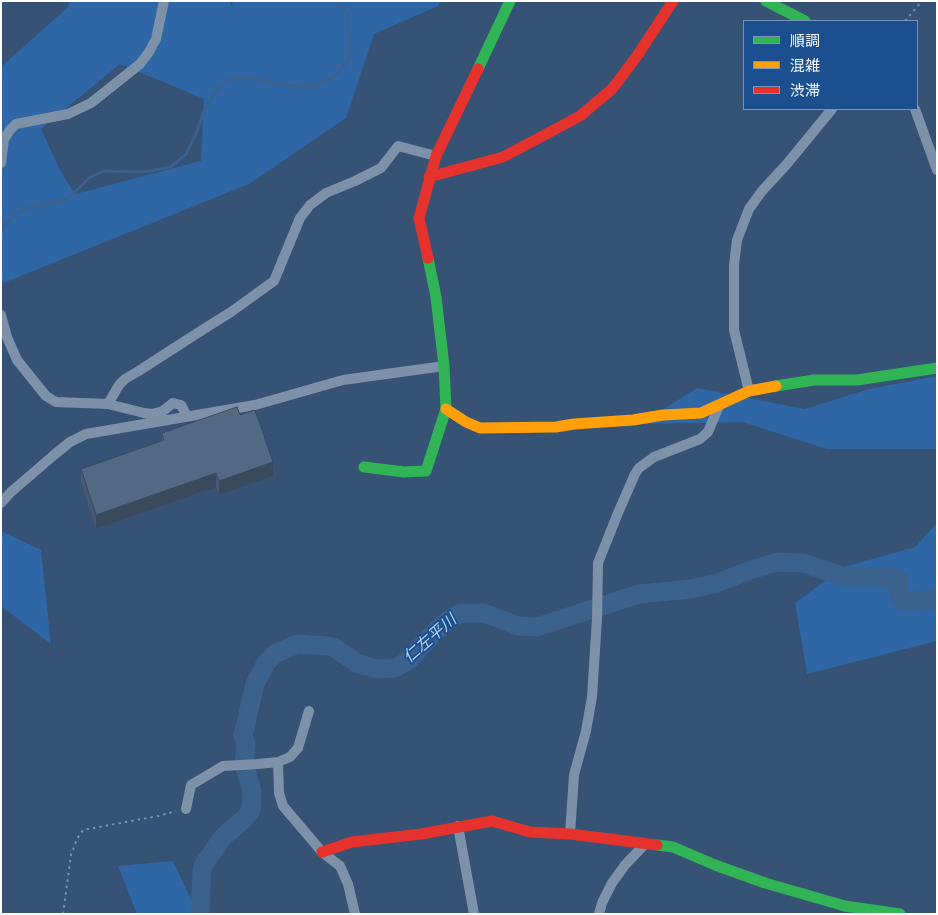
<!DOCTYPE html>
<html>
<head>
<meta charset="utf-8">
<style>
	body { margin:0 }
	#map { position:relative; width:938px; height:915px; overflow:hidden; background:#365274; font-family:"Alegreya Sans","Noto Sans JP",sans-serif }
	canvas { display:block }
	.frame { position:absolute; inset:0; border:2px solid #fff; pointer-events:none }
	.legend { position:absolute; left:743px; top:20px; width:175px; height:90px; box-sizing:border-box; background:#1b4f8f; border:1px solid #7695bc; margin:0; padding:6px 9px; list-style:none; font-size:15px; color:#fff }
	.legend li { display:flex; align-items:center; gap:10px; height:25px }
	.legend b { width:25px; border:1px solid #7695bc }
</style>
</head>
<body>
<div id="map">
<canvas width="938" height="915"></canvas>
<div class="frame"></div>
<ul class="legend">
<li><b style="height:6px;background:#30b455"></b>順調</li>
<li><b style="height:6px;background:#ff9f0a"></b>混雑</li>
<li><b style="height:6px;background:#e5322d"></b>渋滞</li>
</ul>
</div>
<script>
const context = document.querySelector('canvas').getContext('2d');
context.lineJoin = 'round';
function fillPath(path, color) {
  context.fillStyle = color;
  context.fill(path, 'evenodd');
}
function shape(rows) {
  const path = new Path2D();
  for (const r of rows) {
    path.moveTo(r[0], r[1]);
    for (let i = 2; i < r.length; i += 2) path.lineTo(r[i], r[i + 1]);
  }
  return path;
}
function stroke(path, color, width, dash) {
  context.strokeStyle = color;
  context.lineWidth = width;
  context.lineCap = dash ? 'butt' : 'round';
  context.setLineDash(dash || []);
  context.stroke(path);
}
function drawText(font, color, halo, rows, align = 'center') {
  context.font = font + ' "Alegreya Sans","Noto Sans JP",sans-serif';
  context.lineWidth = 4;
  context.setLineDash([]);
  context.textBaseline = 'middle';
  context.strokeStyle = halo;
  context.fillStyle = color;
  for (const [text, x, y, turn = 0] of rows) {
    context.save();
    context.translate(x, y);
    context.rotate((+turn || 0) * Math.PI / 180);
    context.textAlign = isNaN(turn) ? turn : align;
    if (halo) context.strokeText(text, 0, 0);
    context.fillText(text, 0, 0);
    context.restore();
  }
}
fillPath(shape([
	[69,1,229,1,232,6,233,1,440,1,438,6,374,34,346,118,249,184,1,284,1,67,68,7],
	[120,64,204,99,201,161,75,194,60,170,41,129],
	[937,376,937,449,827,449,742,422,640,424,697,388,805,409,869,389],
	[937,523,937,641,807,674,795,603,844,567,915,547],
	[1,531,41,550,51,644,1,606],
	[173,861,198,914,137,914,118,866]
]), '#2f66a5');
stroke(shape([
	[1,230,14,216,27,208,47,204,56,203,65,200,77,190,89,178,103,171,144,172,171,167,186,154,195,136,204,111,217,90,227,80,241,77,263,80,284,85,303,86,320,83,334,77,350,59,350,37,347,15,341,1]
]), '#3b618d', 3);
stroke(shape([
	[200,914,202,870,204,864,223,837,245,818,251,810,252,791,244,765,246,744,243,736,255,684,266,663,275,654,297,644,328,646,333,647,357,663,376,669,395,668,408,661,431,636,447,621,461,613,484,613,518,626,537,627,639,594,691,589,717,583,751,570,777,562,803,563,845,577,870,577,898,578,899,595,903,601,916,601,937,599]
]), '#3b618d', 19);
stroke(shape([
	[905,21,922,1],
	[63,914,71,855,77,839,83,830,158,816,176,811]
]), '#7d92a8', 2, [2.5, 4]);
stroke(shape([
	[915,109,937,170],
	[1,163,4,139,10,130,16,124,68,114,91,103,140,64,149,52,156,39,164,1],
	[1,315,7,337,17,360,46,396,56,402,108,404,144,413,152,414,163,411,173,403,181,405,187,416],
	[749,391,734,330,734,265,737,240,749,209,762,191,786,165,832,109],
	[108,404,119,385,125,379,137,372,207,327,231,312,274,281,300,218,310,205,326,193,355,181,381,168,398,146,436,156],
	[1,503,11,492,54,455,70,442,86,434,255,405,343,380,444,366],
	[278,762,290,757,298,748,309,711],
	[186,809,191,785,223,766,258,764,278,762,279,793,283,806,306,833,322,852,340,866,348,884,355,914],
	[458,826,474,914],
	[570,834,574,775,586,731,592,697,597,619,598,563,618,513,635,474,639,468,654,457,700,439,708,432,719,406],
	[599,914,602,903,612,883,625,865,645,844]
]), '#7d92a8', 10);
stroke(shape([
	[766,1,805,21],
	[478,69,510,1],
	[776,386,814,380,857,380,937,368],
	[364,467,404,472,426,471,446,409,444,366,436,297,428,258],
	[657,845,673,847,715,865,765,883,845,906,900,914]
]), '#30b455', 11);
stroke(shape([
	[446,409,466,422,480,428,556,427,574,424,633,420,663,415,701,413,749,391,776,386]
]), '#ff9f0a', 11);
stroke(shape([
	[429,177,503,157,580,116,612,89,637,56,673,1],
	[428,258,419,218,436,156,478,69],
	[322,852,352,842,421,834,492,821,530,832,570,834,657,845]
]), '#e5322d', 11);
fillPath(shape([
	[240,415,273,476,219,495,216,487,96,529,81,483,81,469,162,440,162,433]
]), '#475a72');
fillPath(shape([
	[273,462,273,476,219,495,219,481],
	[216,473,216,487,96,529,96,515]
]), '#394a5c');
const building = shape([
	[237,407,240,415,255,410,273,462,219,481,216,473,96,515,81,469,164,440,162,433,237,407]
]);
fillPath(building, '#526984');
stroke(building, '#394a5c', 1);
drawText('italic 16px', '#b5d3f5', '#1b4f8f', [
	["仁左平川",430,639,-41]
]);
</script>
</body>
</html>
